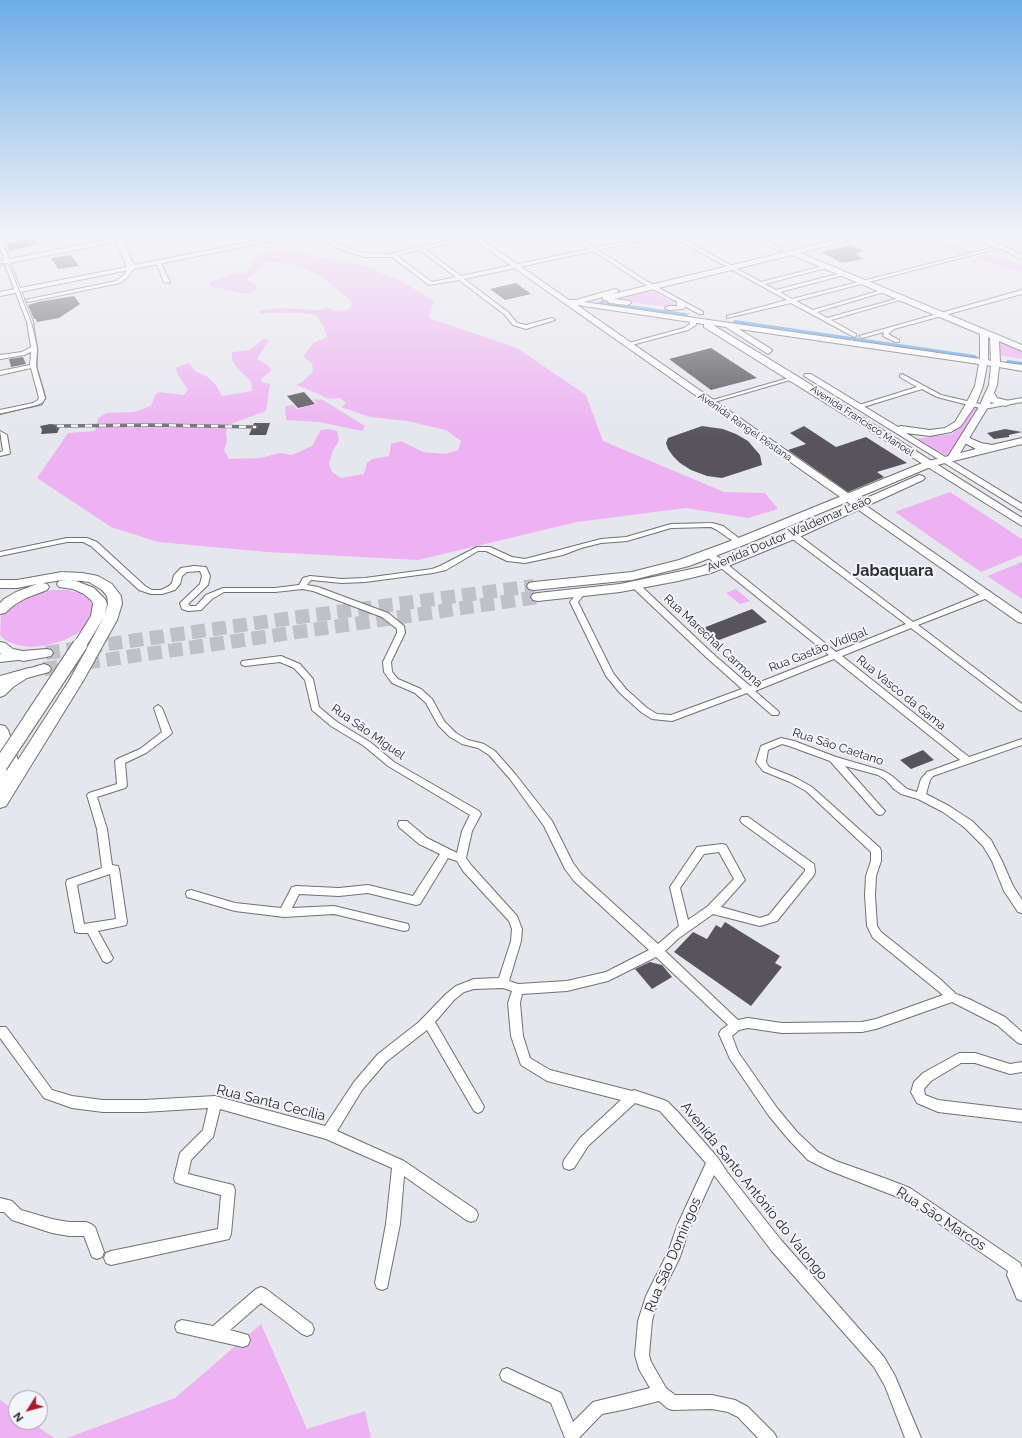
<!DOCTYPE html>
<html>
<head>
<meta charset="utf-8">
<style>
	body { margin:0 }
	#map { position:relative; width:1022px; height:1438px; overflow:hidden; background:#e6e7ed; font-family:Raleway,sans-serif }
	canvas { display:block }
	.north { position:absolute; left:8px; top:1390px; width:40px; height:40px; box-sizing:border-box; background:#f4f4fb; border:1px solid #a2a2a7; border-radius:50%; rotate:234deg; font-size:11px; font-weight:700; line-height:16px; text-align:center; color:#27272a }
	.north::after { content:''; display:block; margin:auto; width:14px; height:18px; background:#ab1629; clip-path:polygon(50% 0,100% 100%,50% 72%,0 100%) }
</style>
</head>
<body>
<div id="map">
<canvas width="1022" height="1438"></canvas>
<div class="north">N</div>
</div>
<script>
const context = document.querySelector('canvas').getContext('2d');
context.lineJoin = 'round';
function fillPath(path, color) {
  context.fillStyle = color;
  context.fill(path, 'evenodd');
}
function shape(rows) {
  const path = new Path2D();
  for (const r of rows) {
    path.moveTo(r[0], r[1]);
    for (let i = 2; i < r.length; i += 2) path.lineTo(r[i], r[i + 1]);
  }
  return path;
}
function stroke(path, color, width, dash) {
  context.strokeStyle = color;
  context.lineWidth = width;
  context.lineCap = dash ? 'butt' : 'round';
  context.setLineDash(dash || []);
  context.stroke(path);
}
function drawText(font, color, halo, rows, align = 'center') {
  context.font = font + ' Raleway,sans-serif';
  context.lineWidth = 4;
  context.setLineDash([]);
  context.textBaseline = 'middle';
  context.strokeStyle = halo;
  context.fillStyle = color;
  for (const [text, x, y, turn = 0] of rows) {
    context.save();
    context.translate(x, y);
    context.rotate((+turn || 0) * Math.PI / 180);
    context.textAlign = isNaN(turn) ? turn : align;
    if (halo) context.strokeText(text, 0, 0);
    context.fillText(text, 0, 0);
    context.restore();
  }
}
fillPath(shape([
	[898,234,920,234,974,251,961,254],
	[281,250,362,265,401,281,434,301,429,318,517,348,586,395,603,441,724,492,765,493,778,509,748,518,686,508,577,522,418,560,267,552,158,542,111,527,37,478,68,433,95,431,98,418,107,413,134,412,151,406,155,395,159,392,184,395,188,389,181,380,175,368,189,363,195,371,208,377,216,385,222,396,252,391,251,381,236,367,232,359,232,352,250,350,263,339,269,340,257,359,266,364,272,370,261,379,262,382,270,384,266,411,228,425,226,431,227,442,224,450,229,459,260,458,280,453,292,455,312,446,321,430,329,429,337,431,339,441,333,450,329,464,332,472,341,478,364,474,367,463,372,459,389,456,391,444,401,441,423,452,445,454,458,450,461,441,446,430,407,421,370,417,341,407,346,403,340,398,329,399,305,388,296,385,302,382,313,372,312,363,303,357,313,343,327,337,324,327,316,315,305,313,260,313,259,311,278,308,320,310,327,308,337,311,345,310,350,308,352,303,347,297,318,274,293,265,265,262,247,280,256,285,257,289,248,293,240,293,210,286,210,282,231,274,245,273,252,267,252,260,255,256],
	[987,254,1022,265,1022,272,974,258],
	[645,291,655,292,678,306,676,308,619,301,618,299,621,297],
	[996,338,1022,349,1022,359,998,355],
	[313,399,323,400,365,426,362,431,319,422,286,420,285,406,293,405,297,409,317,404],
	[974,406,980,409,950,455,945,455,916,439,952,434],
	[950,492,1022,539,1022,555,981,572,895,512],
	[1022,562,1022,599,987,576],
	[736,589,750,601,740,604,726,593],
	[52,590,67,590,79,593,88,598,93,606,93,615,88,624,78,633,64,640,48,645,31,647,17,645,5,640,0,635,1,615,9,606,36,593],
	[261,1324,307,1429,365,1411,371,1438,67,1438,175,1398],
	[0,1400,16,1411,16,1422,31,1422,54,1438,0,1438]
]), '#edb2f2');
fillPath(shape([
	[601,301,686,313,689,315,686,317,599,304,599,302,601,301],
	[735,320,975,355,978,357,975,359,733,323,732,322,735,320],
	[1008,360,1022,362,1022,366,1006,363,1006,361,1008,360]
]), '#55a3e5');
fillPath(shape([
	[35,238,39,244,9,251,7,243],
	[851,245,865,251,855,254,864,259,842,263,821,252],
	[71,255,79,266,58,269,51,258],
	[516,283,531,294,505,300,490,289],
	[74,296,80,304,59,318,37,322,36,319,34,319,28,305,38,302],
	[711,348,757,378,711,390,669,359],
	[23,357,26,364,11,367,9,359],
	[304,392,315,404,298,408,287,396],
	[254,423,270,423,266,435,249,435],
	[50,424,61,425,57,433,41,434,42,430,40,426],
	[702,426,723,429,736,434,748,441,760,455,762,465,722,478,707,476,691,470,680,463,673,456,668,449,666,443,668,438],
	[804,426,836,447,866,437,907,463,877,472,884,477,848,492,788,450,806,444,790,433],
	[1005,429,1022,432,1009,435,1009,437,994,439,987,433],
	[752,609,767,622,711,643,698,630],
	[923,750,934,760,911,769,900,760],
	[725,922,780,956,775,963,782,967,751,1006,674,952,693,932,707,939,716,925,721,928],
	[650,962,662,965,672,977,652,989,635,969]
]), '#57555b');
stroke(shape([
	[46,653,299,617,534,586],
	[44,669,538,597]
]), '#c0c1c6', 14, [14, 7]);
const street = shape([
	[320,234,325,234,338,245,355,251,364,253,392,254,401,251,480,234,491,234,425,249,461,276,589,249,567,234,573,234,594,248,659,234,674,234,761,282,827,265,830,267,765,284,776,290,845,272,848,274,780,292,792,299,995,247,969,234,976,234,1000,245,1022,240,1022,242,1004,247,1022,255,1022,259,999,248,796,301,813,310,882,290,887,291,817,312,827,318,903,297,903,299,831,320,856,334,856,336,854,337,791,303,727,318,727,316,787,300,669,235,598,250,648,282,703,312,703,314,699,314,644,284,593,251,464,279,508,312,517,323,526,325,552,318,555,320,526,329,513,325,504,314,459,280,429,285,392,257,364,257,351,253,334,247,320,234],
	[420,250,456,277,432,282,397,256,403,253,420,250],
	[749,234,755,234,782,250,778,251,749,234],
	[0,238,2,239,10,262,33,322,37,348,36,366,45,398,43,402,37,405,0,414,0,410,33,403,38,400,39,398,31,368,0,375,0,371,30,365,31,352,24,355,0,359,0,355,22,352,31,347,27,322,4,262,0,247,0,238],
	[156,262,161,263,170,282,169,283,164,282,156,262],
	[129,267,134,268,127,278,120,283,28,302,25,300,116,281,123,276,129,267],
	[1022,290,1022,294,894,329,888,334,899,340,899,342,895,342,883,336,884,332,862,338,859,336,1022,290],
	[693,319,696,321,696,325,688,330,628,346,625,344,684,328,690,324,690,321,693,319],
	[902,374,941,395,984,405,1022,398,1022,402,984,409,937,397,922,389,860,408,856,408,856,406,917,387,900,377,900,375,902,374],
	[792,377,797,378,711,403,706,402,792,377],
	[0,431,7,435,10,453,9,454,0,456,0,452,3,451,0,431],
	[712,523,723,526,744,542,743,544,737,544,717,530,711,527,671,528,627,541,601,543,581,548,563,555,525,563,507,561,486,551,478,551,446,570,433,573,365,582,342,583,311,580,307,585,318,587,388,613,404,626,405,633,391,662,392,672,398,679,421,689,432,699,444,721,456,733,468,740,484,744,495,751,516,775,552,821,573,863,582,875,658,944,679,926,670,887,697,847,722,844,726,845,745,880,721,907,760,918,769,915,805,871,805,869,742,823,740,820,742,817,748,817,814,864,815,872,814,875,777,921,760,926,713,914,679,938,665,951,738,1020,748,1018,782,1023,862,1022,876,1019,943,995,873,938,867,926,865,895,866,876,871,861,871,852,806,791,790,782,763,771,756,762,761,746,781,738,794,741,836,757,884,771,892,776,907,789,917,792,921,779,927,772,960,760,834,659,755,691,778,711,779,713,778,715,772,715,747,693,672,721,652,719,641,712,620,693,606,676,570,602,579,590,585,590,586,592,578,602,613,673,626,689,647,708,657,714,671,715,742,689,706,657,632,587,631,585,632,583,638,583,712,653,750,686,829,655,706,556,706,552,712,552,836,652,906,624,790,537,790,533,796,533,913,622,984,593,990,593,991,595,990,597,918,625,1022,704,1022,711,1019,710,911,628,842,656,969,757,1022,739,1022,745,933,776,930,780,926,794,949,806,972,821,991,840,1002,861,1013,886,1022,900,1022,913,1018,912,1004,891,992,861,983,846,964,827,943,812,918,799,901,794,894,789,886,780,878,775,845,766,885,811,883,814,880,815,877,814,830,761,789,746,782,744,768,750,766,762,769,767,796,778,812,787,880,848,881,851,881,861,876,876,875,895,877,926,881,932,940,979,956,994,969,999,1005,1017,1022,1032,1022,1044,1018,1043,997,1025,952,1002,876,1029,862,1032,782,1033,748,1028,739,1030,732,1036,738,1052,777,1108,797,1132,818,1152,836,1161,887,1179,910,1188,1020,1263,1022,1268,1022,1301,1017,1299,1007,1275,1008,1271,925,1214,900,1198,828,1170,808,1160,789,1140,769,1116,730,1059,719,1034,721,1030,728,1025,656,957,608,981,567,991,522,994,520,1003,523,1036,530,1058,550,1070,632,1091,634,1090,664,1100,668,1102,678,1112,718,1158,727,1172,781,1240,884,1357,895,1376,921,1438,905,1438,885,1386,874,1367,771,1250,714,1175,688,1232,680,1257,657,1303,652,1321,649,1355,651,1362,666,1388,675,1395,712,1395,735,1400,748,1407,774,1433,777,1438,758,1438,738,1417,728,1412,712,1409,672,1410,667,1408,659,1401,627,1409,602,1414,579,1438,565,1438,551,1403,502,1380,500,1375,502,1370,507,1368,561,1393,573,1422,593,1402,650,1388,639,1369,635,1355,638,1321,646,1296,669,1250,677,1226,706,1163,660,1111,635,1103,588,1146,574,1168,569,1170,564,1168,563,1164,564,1160,580,1138,621,1100,547,1081,521,1065,511,1036,508,1003,512,991,503,988,474,989,464,992,454,1000,435,1022,482,1103,484,1107,482,1111,478,1113,474,1111,427,1030,386,1062,362,1090,337,1131,404,1161,476,1210,478,1215,476,1220,471,1222,466,1220,404,1176,400,1224,387,1288,382,1290,377,1288,375,1283,386,1224,392,1168,326,1139,220,1109,213,1137,191,1160,188,1174,233,1185,235,1190,231,1234,229,1239,111,1265,106,1263,104,1258,106,1253,111,1251,218,1229,221,1195,180,1184,175,1182,174,1178,180,1153,203,1130,208,1108,144,1112,103,1112,72,1108,44,1098,0,1038,0,1027,6,1027,52,1090,72,1096,103,1100,144,1100,215,1096,325,1126,354,1082,378,1054,419,1022,446,994,456,986,474,979,499,978,511,941,512,929,509,921,463,871,457,861,448,858,420,904,416,905,368,893,339,896,299,894,292,908,334,906,408,924,409,927,408,930,404,931,334,914,284,917,235,911,187,897,186,894,187,891,191,890,235,903,281,908,292,887,296,886,339,888,368,885,413,896,440,854,419,844,399,827,398,824,399,821,407,821,427,838,457,853,462,831,470,815,388,766,364,746,331,726,312,710,305,680,294,668,280,662,245,666,242,665,241,663,242,661,281,656,300,664,313,679,319,707,337,722,370,742,394,762,479,811,481,814,472,831,466,858,471,865,517,916,522,929,521,941,509,981,518,984,567,981,606,972,649,950,574,881,565,869,544,826,510,779,489,755,478,748,462,744,450,737,438,725,426,703,415,693,392,683,384,672,383,662,397,633,397,629,382,617,313,591,302,589,275,592,224,592,212,599,201,610,188,611,182,609,180,603,200,584,202,576,200,571,187,572,182,576,180,584,175,590,162,594,151,594,139,590,91,546,83,542,67,542,0,556,0,552,67,538,87,538,97,542,145,586,152,590,161,590,169,586,172,583,174,575,181,568,194,566,206,567,210,576,208,585,188,604,190,606,196,606,206,595,223,588,275,588,299,585,303,578,310,576,342,579,365,578,432,569,440,566,477,547,490,547,512,557,525,559,601,539,626,537,671,524,712,523],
	[719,852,734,879,708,906,688,920,680,888,704,854,719,852],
	[158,705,162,708,172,733,170,735,146,753,125,763,127,786,125,788,97,797,107,829,112,865,118,866,119,869,127,922,126,925,122,926,98,931,113,958,111,961,107,963,103,961,88,933,79,933,75,932,66,883,67,880,102,868,97,829,87,795,89,793,117,784,115,761,117,759,140,749,162,732,154,708,158,705],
	[110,874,116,919,84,924,77,885,110,874],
	[959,1053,975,1053,1010,1064,1022,1062,1022,1072,1010,1074,975,1063,961,1063,931,1081,924,1089,925,1095,938,1100,1022,1110,1022,1122,938,1112,917,1103,911,1092,914,1082,923,1073,959,1053],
	[0,1198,12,1201,21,1210,52,1219,69,1222,86,1222,91,1224,95,1227,104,1252,102,1257,97,1259,92,1257,84,1236,69,1236,52,1233,12,1220,4,1212,0,1212,0,1198],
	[261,1287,266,1289,312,1324,314,1329,312,1334,307,1336,302,1334,261,1303,230,1330,248,1335,250,1340,248,1345,243,1347,177,1332,175,1327,177,1322,182,1320,213,1326,256,1289,261,1287]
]);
const secondary = shape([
	[113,234,120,234,121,237,135,234,151,234,123,241,134,265,291,234,307,234,0,296,0,292,127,267,116,242,0,265,0,261,114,238,113,234],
	[466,234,474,234,569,300,576,300,615,289,619,291,613,294,860,234,873,234,800,253,1022,345,1022,351,999,341,1000,362,1022,365,1022,371,999,367,997,385,994,393,997,398,1009,401,1011,403,1006,406,991,402,957,458,952,461,1022,504,1022,511,804,376,805,374,811,374,898,427,901,426,930,430,945,428,955,422,966,404,975,386,979,364,739,329,771,349,772,351,768,354,726,327,713,325,797,376,1022,518,1022,526,704,327,704,324,577,305,1022,614,1022,623,1018,622,466,234],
	[792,255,980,334,980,359,584,302,603,297,603,300,607,300,609,303,627,305,631,303,630,301,614,299,792,255],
	[988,337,990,338,991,361,988,360,988,337],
	[987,365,991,366,989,385,979,407,947,458,906,433,930,436,951,432,961,426,976,404,983,386,987,365],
	[677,302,683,302,685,307,684,309,669,310,665,308,669,306,677,306,677,302],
	[23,652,27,653,29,656,27,659,0,662,0,654,23,652],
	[29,668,33,669,35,672,33,675,0,684,0,676,29,668]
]);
const primary = shape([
	[965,436,981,443,992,445,1022,438,1022,444,933,466,744,545,689,566,632,580,534,590,529,589,527,586,529,583,534,582,632,572,679,560,736,539,925,462,976,449,961,441,960,439,961,437,965,436],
	[919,475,923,476,925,478,923,480,797,538,711,573,678,581,620,592,538,601,533,600,531,597,533,594,538,593,620,584,701,567,789,532,919,475],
	[62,572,82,573,98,576,112,584,121,596,122,604,117,620,83,681,6,806,0,808,0,771,3,761,0,752,0,725,5,726,8,730,18,760,69,681,104,617,85,648,80,649,75,648,73,645,91,616,93,604,92,601,84,594,73,589,59,587,57,584,59,581,64,580,76,581,94,588,105,599,107,604,105,614,108,604,107,596,102,590,89,582,82,581,62,580,43,583,47,584,49,587,47,590,26,598,14,605,5,613,0,614,0,603,4,599,16,592,37,584,17,588,0,588,0,580,17,580,62,572],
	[0,642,5,643,13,649,23,651,46,649,51,650,53,653,51,656,46,657,23,661,3,655,0,653,0,642],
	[44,664,49,666,51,669,49,672,27,678,13,687,5,695,0,697,0,683,3,681,17,672,44,664]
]);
stroke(street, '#707076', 2);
stroke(secondary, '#707076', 2);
stroke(primary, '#707076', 2);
fillPath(street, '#fff');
fillPath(secondary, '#fff');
fillPath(primary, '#fff');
stroke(shape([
	[0,263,8,264,11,269,32,324,38,349,37,367,46,398,42,405,0,414]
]), '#717276', 1);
const rail = shape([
	[57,426,156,425,256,427]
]);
stroke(rail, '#717276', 3.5);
stroke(rail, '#f4f4fb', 2.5, [7]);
const primaryBridge = shape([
	[0,766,80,645]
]);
stroke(primaryBridge, '#707076', 16, []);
stroke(primaryBridge, '#fff', 14);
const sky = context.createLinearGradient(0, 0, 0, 436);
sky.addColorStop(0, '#6dade7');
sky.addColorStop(0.54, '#f4f4f7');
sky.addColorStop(1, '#f4f4f700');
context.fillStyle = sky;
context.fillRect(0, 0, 1022, 436);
drawText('10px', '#27272a', '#f4f4fb', [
	["Avenida Francisco Manoel",862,421,33],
	["Avenida Rangel Pestana",745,427,35]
]);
drawText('12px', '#27272a', '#f4f4fb', [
	["Avenida Doutor Waldemar Leão",789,534,-23],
	["Rua Marechal Carmona",713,641,43],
	["Rua Gastão Vidigal",818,650,-21],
	["Rua Vasco da Gama",901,693,39],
	["Rua São Miguel",368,732,35],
	["Rua São Caetano",838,747,18]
]);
drawText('14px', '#27272a', '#f4f4fb', [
	["Rua Santa Cecília",271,1103,14],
	["Avenida Santo Antônio do Valongo",754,1191,51],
	["Rua São Marcos",941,1219,33],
	["Rua São Domingos",673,1255,-67]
]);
drawText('bold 16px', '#2f2f34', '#f4f4fb', [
	["Jabaquara",893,571]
]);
</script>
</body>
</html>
